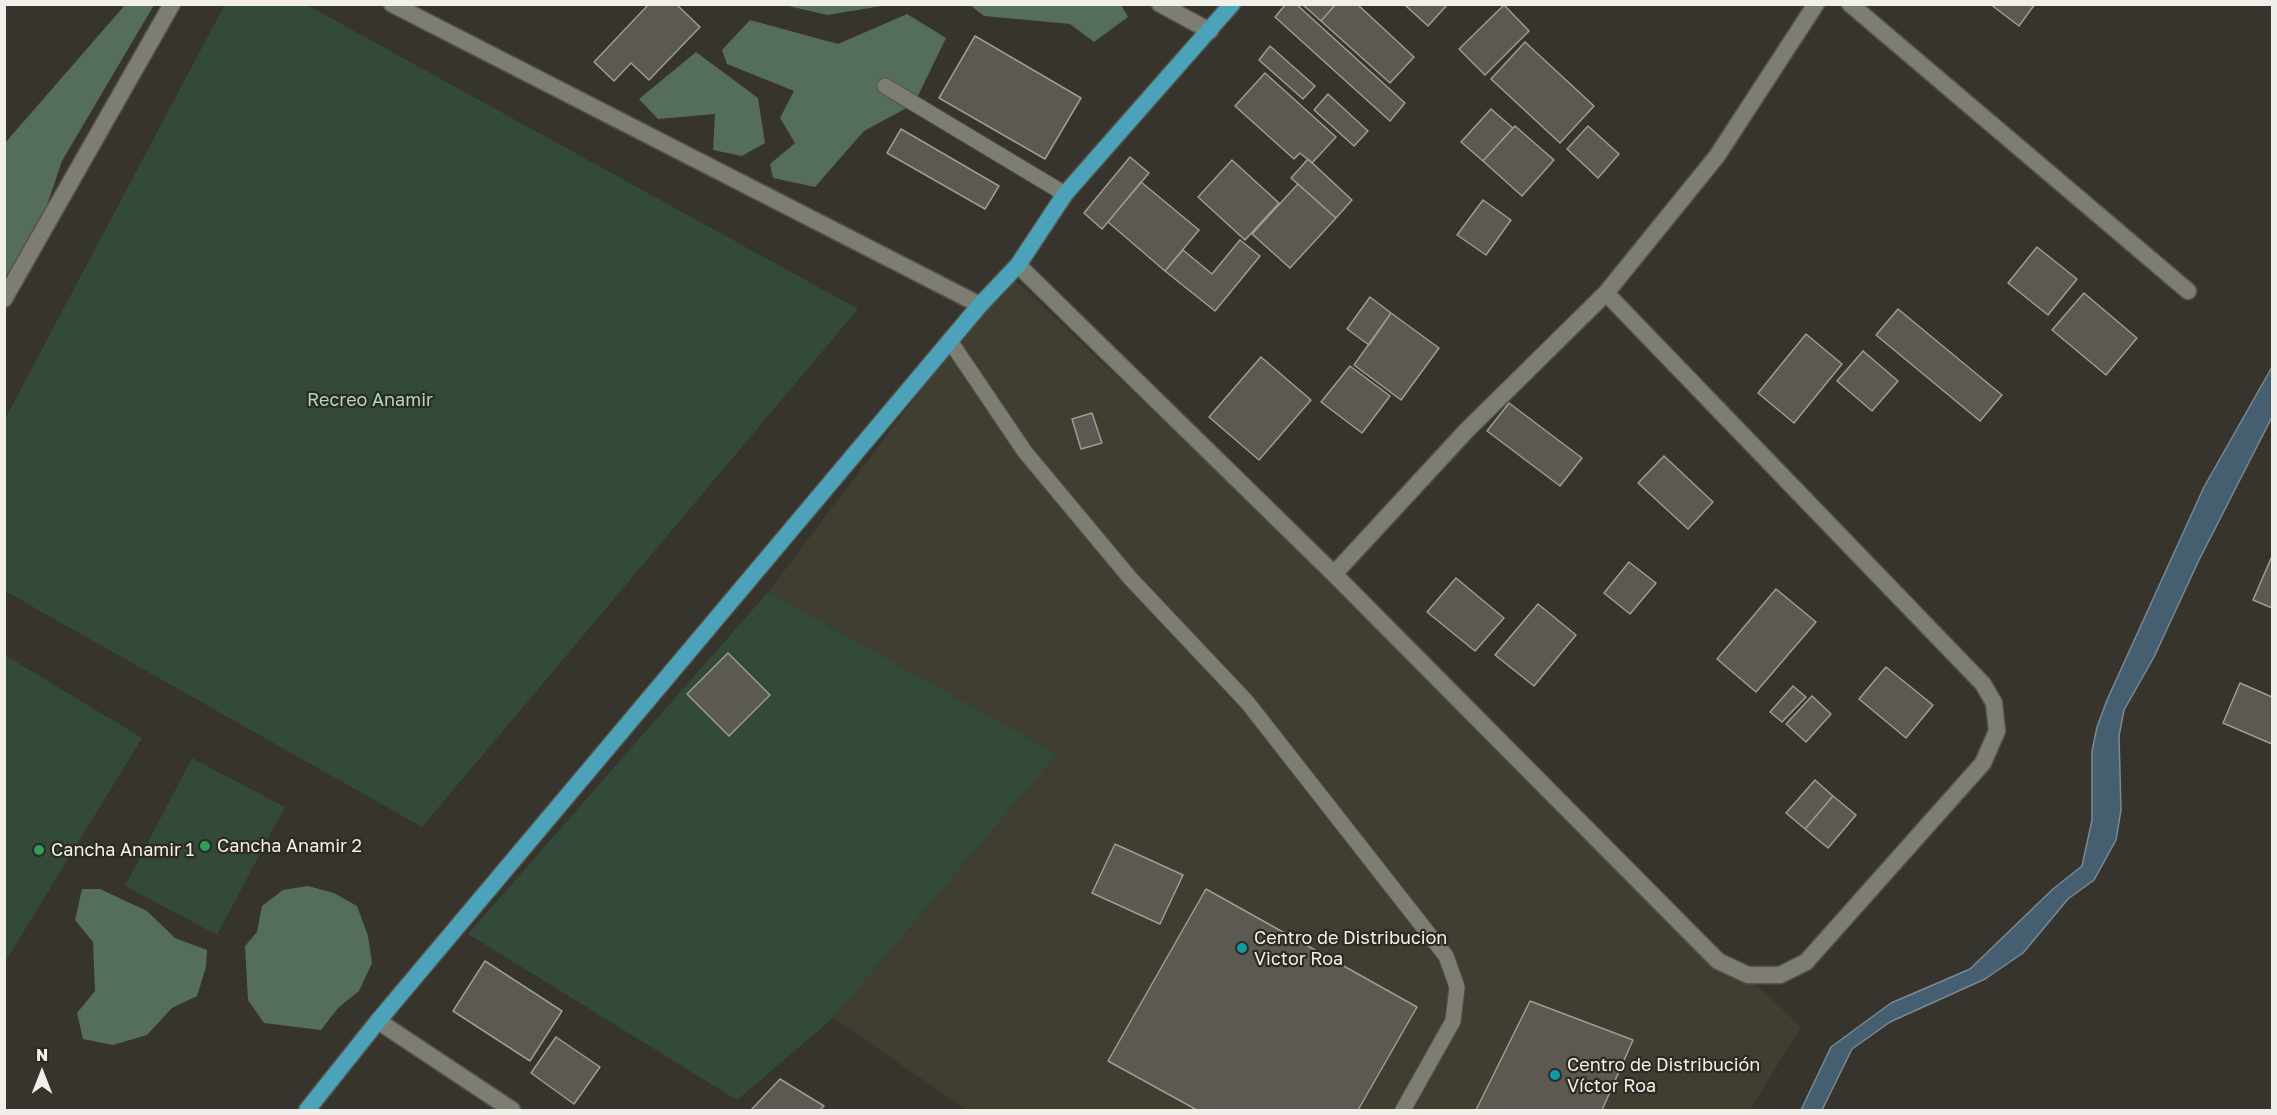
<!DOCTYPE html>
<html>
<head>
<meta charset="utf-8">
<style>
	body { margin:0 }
	#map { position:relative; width:2277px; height:1115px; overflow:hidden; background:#36342d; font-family:"Golos Text",sans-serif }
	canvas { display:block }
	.frame { position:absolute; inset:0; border:6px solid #f0efea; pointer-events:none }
	.north { position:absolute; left:12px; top:1043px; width:60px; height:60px; -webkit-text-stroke:4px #2c2a23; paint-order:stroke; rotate:0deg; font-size:16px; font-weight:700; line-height:24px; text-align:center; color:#f0efea }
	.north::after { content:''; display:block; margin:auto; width:21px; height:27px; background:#f0efea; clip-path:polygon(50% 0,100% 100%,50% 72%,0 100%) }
</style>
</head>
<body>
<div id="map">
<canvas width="2277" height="1115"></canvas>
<div class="frame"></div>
<div class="north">N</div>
</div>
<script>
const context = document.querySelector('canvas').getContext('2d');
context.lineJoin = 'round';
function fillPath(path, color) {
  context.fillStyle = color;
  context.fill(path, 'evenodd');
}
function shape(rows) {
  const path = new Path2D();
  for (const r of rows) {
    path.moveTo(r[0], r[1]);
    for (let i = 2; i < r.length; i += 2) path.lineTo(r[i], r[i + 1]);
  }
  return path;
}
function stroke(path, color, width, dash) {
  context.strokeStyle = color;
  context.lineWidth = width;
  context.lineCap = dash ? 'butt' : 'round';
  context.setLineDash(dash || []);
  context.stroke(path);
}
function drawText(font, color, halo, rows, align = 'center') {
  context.font = font + ' "Golos Text",sans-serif';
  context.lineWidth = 4.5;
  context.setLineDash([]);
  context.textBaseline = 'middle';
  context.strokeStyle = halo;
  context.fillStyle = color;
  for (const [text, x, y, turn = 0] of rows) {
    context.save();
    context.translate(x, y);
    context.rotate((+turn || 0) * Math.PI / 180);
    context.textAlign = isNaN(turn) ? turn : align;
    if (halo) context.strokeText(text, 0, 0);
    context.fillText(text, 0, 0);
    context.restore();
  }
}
fillPath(shape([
	[1009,274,1801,1027,1750,1110,967,1110,833,1018,1057,754,768,592]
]), '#403e30');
fillPath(shape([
	[225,4,307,5,858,309,422,827,5,591,5,419],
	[768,592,1057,754,833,1018,737,1100,468,934],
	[5,655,142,738,5,962],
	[192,758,285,807,217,935,125,886]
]), '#334939');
fillPath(shape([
	[125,5,154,5,62,161,32,249,5,276,5,143],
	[784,5,888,5,827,15],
	[970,5,1121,5,1128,17,1094,42,1070,24,984,16],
	[907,14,946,38,914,104,864,131,815,187,773,178,770,164,795,143,780,118,794,91,727,64,722,50,750,20,838,44],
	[696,52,758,98,765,143,742,156,713,150,715,114,658,119,639,99],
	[308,886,334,893,357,906,368,936,372,963,359,991,338,1008,321,1030,264,1023,248,1000,245,946,257,932,262,906,283,890],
	[82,889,100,889,147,911,175,938,207,950,206,967,197,996,172,1008,147,1035,113,1045,83,1039,77,1013,95,991,93,942,75,920]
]), '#556e5c');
const water = shape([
	[2272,367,2272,417,2199,560,2154,657,2124,710,2119,736,2121,810,2116,840,2094,880,2068,899,2023,953,1985,979,1890,1022,1852,1049,1822,1110,1801,1110,1831,1047,1891,1003,1970,969,2053,889,2082,866,2092,820,2092,751,2097,727,2107,700,2204,487,2272,367]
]);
fillPath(water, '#455f70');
stroke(water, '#788a95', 1.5);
const building = shape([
	[649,4,676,4,700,27,649,80,631,63,614,81,594,62,649,4],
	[1286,4,1296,4,1405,103,1390,121,1275,17,1286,4],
	[1302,4,1336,4,1321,21,1302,4],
	[1336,4,1357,4,1414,57,1390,83,1321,21,1336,4],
	[1408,4,1448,4,1428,26,1406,6,1408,4],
	[1990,4,2035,4,2019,26,1990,4],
	[1504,5,1529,31,1485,75,1459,49,1504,5],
	[975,36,1081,98,1045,159,939,98,975,36],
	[1525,42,1594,106,1560,143,1491,79,1525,42],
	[1270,46,1315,86,1303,99,1259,60,1270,46],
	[1265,73,1336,137,1312,163,1300,153,1294,159,1235,106,1265,73],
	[1328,94,1368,131,1354,146,1314,110,1328,94],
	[1491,109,1513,128,1483,161,1461,142,1491,109],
	[1515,126,1554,160,1522,196,1483,161,1515,126],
	[1588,126,1619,154,1598,178,1567,149,1588,126],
	[901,129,999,186,985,209,887,153,901,129],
	[1130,157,1149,173,1102,229,1084,213,1130,157],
	[1308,159,1352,200,1336,218,1291,178,1308,159],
	[1232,160,1279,203,1245,240,1198,197,1232,160],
	[1141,182,1199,230,1165,271,1108,222,1141,182],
	[1298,184,1336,218,1290,268,1252,234,1298,184],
	[1483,200,1511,220,1486,255,1457,235,1483,200],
	[1240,240,1260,256,1215,311,1165,271,1183,250,1212,274,1240,240],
	[2037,247,2077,279,2048,315,2008,283,2037,247],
	[2084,293,2137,338,2106,375,2052,330,2084,293],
	[1370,297,1391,313,1369,345,1347,329,1370,297],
	[1898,309,2002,395,1980,421,1876,335,1898,309],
	[1391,313,1439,348,1401,400,1354,365,1391,313],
	[1806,334,1842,364,1794,423,1758,393,1806,334],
	[1863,351,1898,381,1872,411,1837,381,1863,351],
	[1261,357,1311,400,1259,460,1209,417,1261,357],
	[1350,366,1390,396,1362,433,1321,402,1350,366],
	[1509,403,1582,458,1560,486,1487,431,1509,403],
	[1092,413,1102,443,1081,449,1072,419,1092,413],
	[1664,456,1713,502,1688,529,1638,483,1664,456],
	[2272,556,2272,608,2253,600,2272,556],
	[1629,562,1656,583,1630,614,1604,593,1629,562],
	[1456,578,1504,618,1475,651,1427,612,1456,578],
	[1776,589,1816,622,1756,692,1717,659,1776,589],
	[1538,604,1576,635,1534,686,1495,655,1538,604],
	[728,653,770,695,729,736,687,694,728,653],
	[1886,667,1933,705,1906,738,1859,699,1886,667],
	[2240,683,2272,697,2272,744,2223,723,2240,683],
	[1793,686,1806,697,1782,722,1770,712,1793,686],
	[1812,696,1831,714,1806,742,1786,724,1812,696],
	[1815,780,1833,796,1805,829,1786,813,1815,780],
	[1833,796,1856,815,1828,848,1805,829,1833,796],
	[1115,844,1183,875,1160,924,1092,893,1115,844],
	[1206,889,1417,1007,1358,1110,1197,1110,1108,1061,1206,889],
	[485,961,562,1011,530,1061,453,1011,485,961],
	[1530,1001,1633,1040,1602,1110,1476,1110,1530,1001],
	[556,1037,600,1067,574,1104,531,1073,556,1037],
	[780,1079,824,1106,820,1110,751,1110,780,1079]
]);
fillPath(building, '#5b5951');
stroke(building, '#9e9d94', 1.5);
const service = shape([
	[885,86,1065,194],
	[950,341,1025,452,1130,578,1247,702,1446,956,1457,987,1453,1021,1403,1110]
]);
const minor = shape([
	[392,4,980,305],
	[1160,4,1210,31],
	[1850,4,2188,291],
	[1018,265,1334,574,1718,961,1748,975,1780,975,1806,962,1983,763,1997,731,1994,703,1983,684,1606,293],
	[4,299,172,4],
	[1334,574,1467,430,1606,293,1717,156,1816,4],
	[378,1021,512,1110]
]);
const primary = shape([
	[307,1110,378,1021,980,305,1018,265,1065,194,1232,4]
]);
stroke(service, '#54534c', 17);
stroke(minor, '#54534c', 19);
stroke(primary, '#54534c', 19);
stroke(service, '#7e7d74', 15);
stroke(minor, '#7e7d74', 16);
stroke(primary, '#4ca2b9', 16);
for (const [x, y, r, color] of [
	[205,846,6,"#2e9e5b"],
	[39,850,6,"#2e9e5b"],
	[1242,948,6,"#0f9aa8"],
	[1555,1075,6,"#0f9aa8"]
]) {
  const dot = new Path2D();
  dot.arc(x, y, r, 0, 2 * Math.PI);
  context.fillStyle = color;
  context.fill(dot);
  stroke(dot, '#2c2a23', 2);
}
drawText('18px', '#abdcb9', '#2c2a23', [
	["Recreo Anamir",370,400]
]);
drawText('18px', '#f0efea', '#2c2a23', [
	["Cancha Anamir 2",217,846],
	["Cancha Anamir 1",51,850],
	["Centro de Distribucion",1254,938],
	["Victor Roa",1254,959],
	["Centro de Distribución",1567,1065],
	["Víctor Roa",1567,1086]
], 'left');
</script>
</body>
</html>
